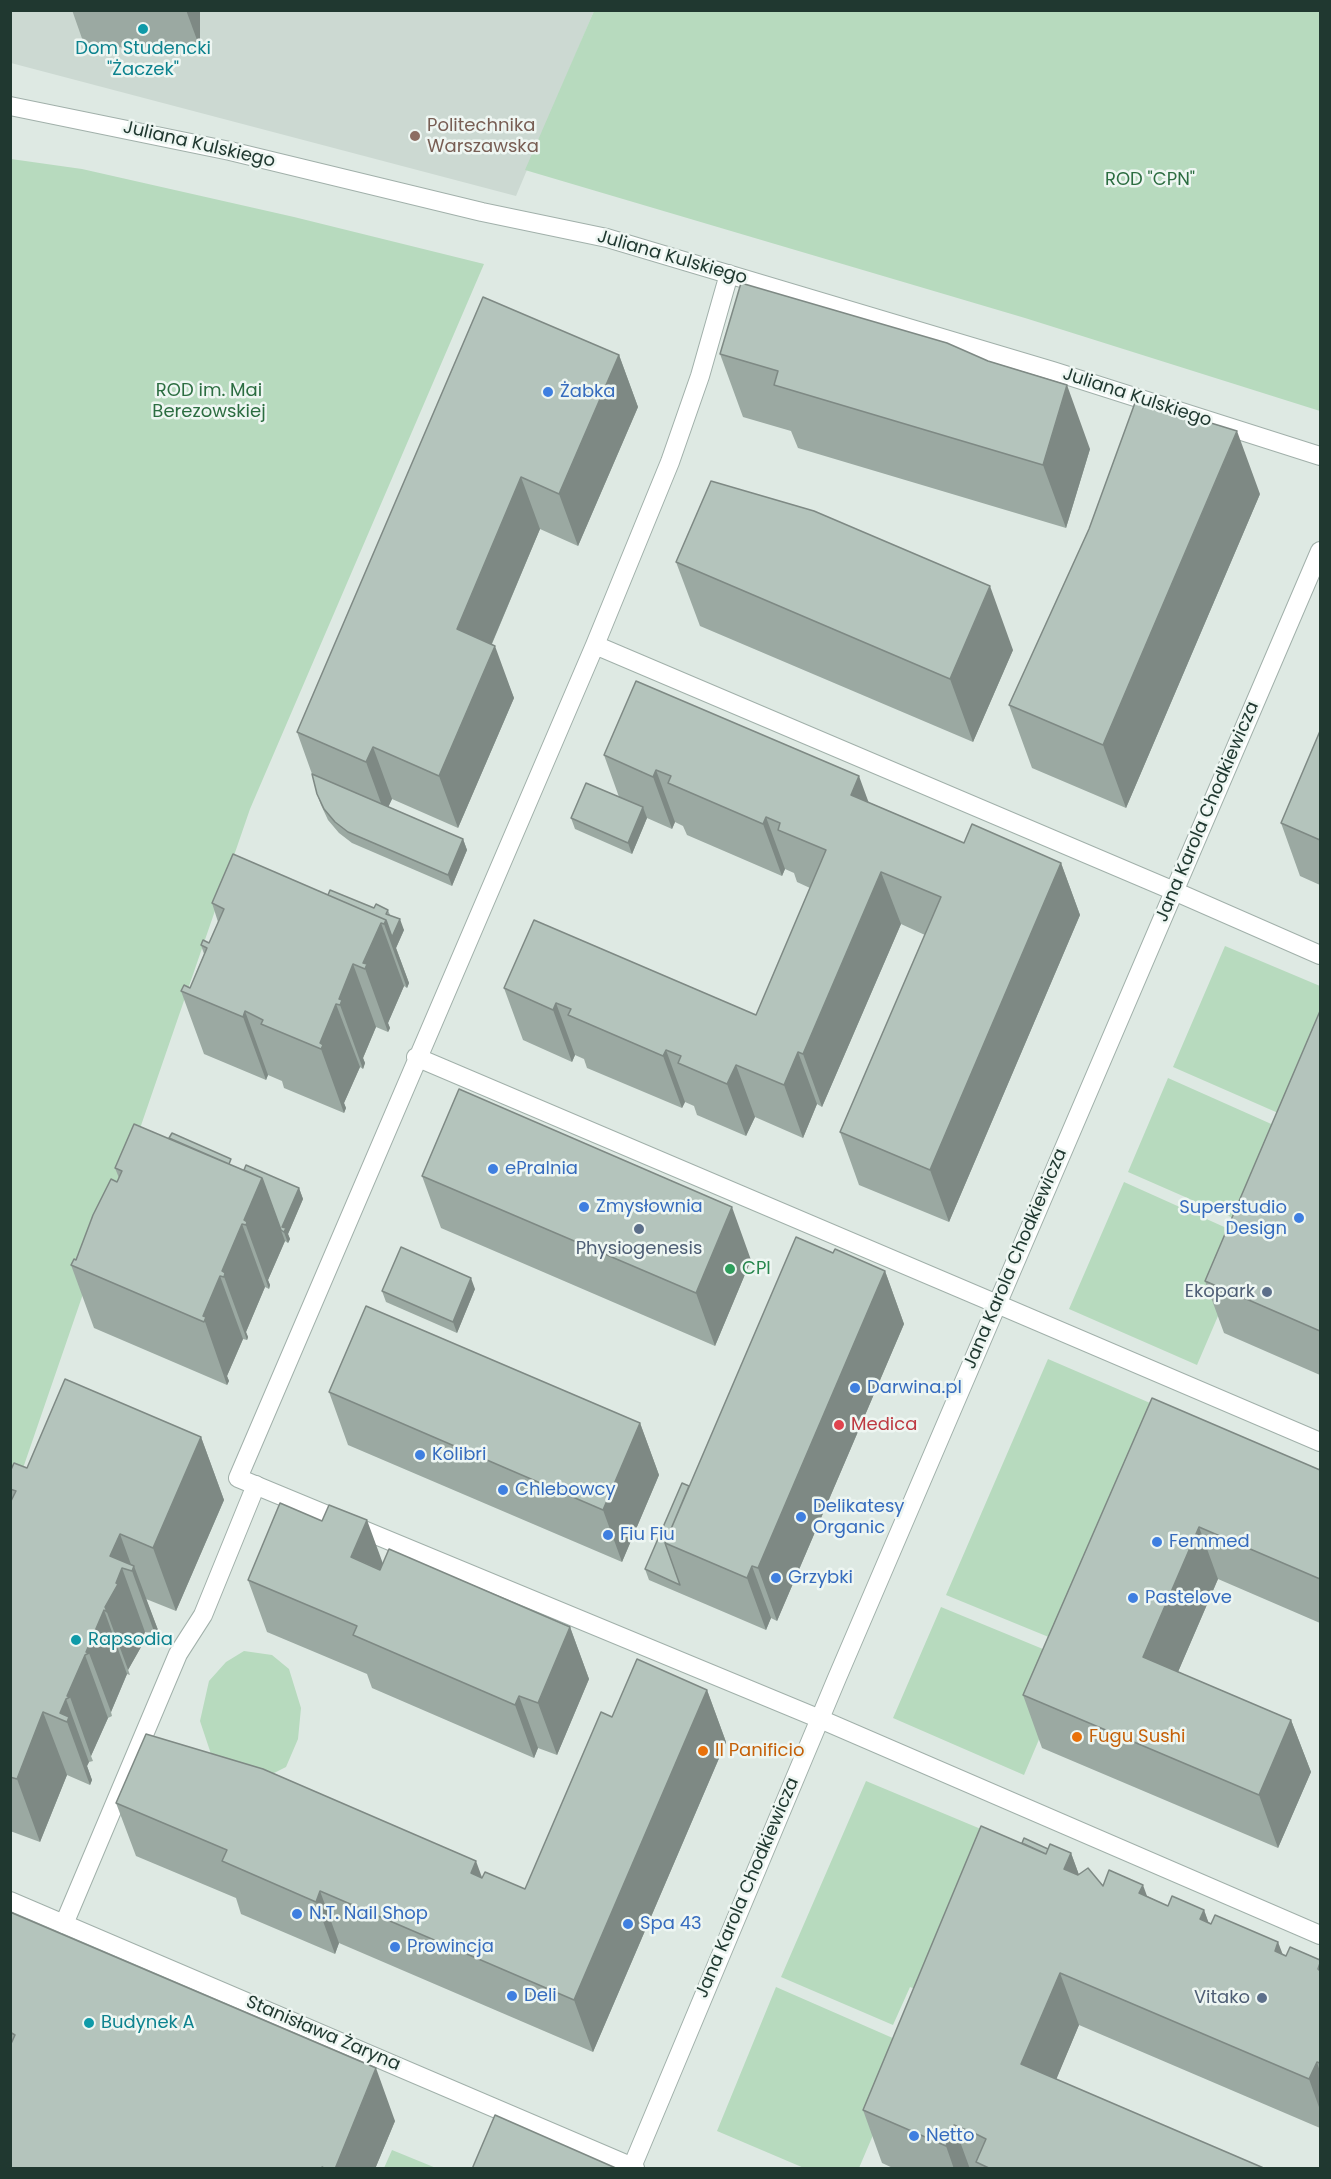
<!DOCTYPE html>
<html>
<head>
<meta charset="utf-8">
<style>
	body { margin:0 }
	#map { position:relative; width:1331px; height:2179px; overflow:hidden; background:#dee9e3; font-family:Poppins,sans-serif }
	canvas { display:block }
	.frame { position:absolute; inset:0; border:12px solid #203830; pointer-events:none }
</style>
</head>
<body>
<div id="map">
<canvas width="1331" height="2179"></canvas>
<div class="frame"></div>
</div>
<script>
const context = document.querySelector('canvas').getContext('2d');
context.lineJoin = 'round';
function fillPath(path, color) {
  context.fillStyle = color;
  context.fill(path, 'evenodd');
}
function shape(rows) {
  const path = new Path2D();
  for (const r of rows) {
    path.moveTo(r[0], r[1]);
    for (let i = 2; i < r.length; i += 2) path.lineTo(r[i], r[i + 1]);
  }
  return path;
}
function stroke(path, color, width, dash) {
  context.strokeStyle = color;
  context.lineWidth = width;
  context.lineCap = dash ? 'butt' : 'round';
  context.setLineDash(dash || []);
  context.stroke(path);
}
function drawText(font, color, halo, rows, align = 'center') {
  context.font = font + ' Poppins,sans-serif';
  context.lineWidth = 5;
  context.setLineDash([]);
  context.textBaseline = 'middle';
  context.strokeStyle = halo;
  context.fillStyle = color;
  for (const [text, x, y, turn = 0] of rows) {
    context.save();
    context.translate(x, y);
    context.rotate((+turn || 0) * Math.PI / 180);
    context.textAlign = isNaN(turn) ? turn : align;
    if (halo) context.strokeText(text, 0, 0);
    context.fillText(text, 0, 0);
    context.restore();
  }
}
fillPath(shape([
	[10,11,594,11,516,196,11,63]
]), '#ccd9d2');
fillPath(shape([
	[594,11,1320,11,1320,411,1025,318,525,170],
	[11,159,82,169,294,217,484,264,250,809,11,1503],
	[1225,946,1320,986,1320,1077,1301,1123,1173,1067],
	[1168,1078,1296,1135,1256,1228,1128,1172],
	[1124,1182,1251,1239,1197,1365,1069,1309],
	[1048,1359,1178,1415,1078,1649,946,1595],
	[941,1607,1072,1661,1024,1775,893,1718],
	[244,1651,272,1655,289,1669,301,1708,298,1739,286,1767,268,1776,211,1754,200,1721,209,1681,226,1662],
	[866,1781,1000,1837,933,1996,910,1987,893,2025,781,1977],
	[776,1987,911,2046,859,2168,804,2168,717,2131],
	[392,2150,436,2168,384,2168]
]), '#b7dabe');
const service = shape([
	[1174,891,1320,955],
	[997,1304,1320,1442],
	[820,1719,1320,1935],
	[64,1924,178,1654,203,1615,256,1485]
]);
const minor = shape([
	[10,106,230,151,482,212,607,238,1053,371,1320,456],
	[729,274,700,376,670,462,595,645,238,1478,820,1719],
	[595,645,1174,891],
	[416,1057,997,1304],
	[10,1901,635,2168],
	[632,2167,837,1678,1320,551]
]);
stroke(service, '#a1b0aa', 20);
stroke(minor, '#a1b0aa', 20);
stroke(service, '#fff', 18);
stroke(minor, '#fff', 18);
fillPath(shape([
	[72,10,200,10,200,48,85,47],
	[720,354,1090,449,1066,528,798,448,791,431,743,417],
	[619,355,638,407,578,546,540,529,492,644,514,698,458,828,392,799,388,807,463,839,467,850,452,886,352,843,339,833,328,820,321,805,317,794,312,774,297,732],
	[1260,494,1126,808,1032,768,1009,705],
	[676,562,1013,650,973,742,700,626],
	[1320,731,1320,885,1300,876,1281,823],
	[604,755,868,802,964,843,1061,863,1080,915,949,1222,859,1185,840,1132,925,935,901,924,822,1107,817,1104,803,1138,755,1117,746,1136,697,1115,694,1106,685,1102,682,1108,587,1068,584,1059,575,1055,572,1062,523,1040,504,988,756,1015,810,888,797,882,794,873,785,869,782,876,687,835,683,826,675,822,672,829,647,818,632,854,575,829,571,818,619,797],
	[328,895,374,908,388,910,390,915,404,930,396,948,409,983,407,988,404,986,388,1023,390,1028,388,1032,376,1027,363,1058,365,1063,363,1069,360,1067,344,1103,346,1108,344,1113,284,1088,282,1081,268,1075,266,1080,204,1054,181,991,190,988,204,954,201,945,209,943,218,922,212,903],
	[1320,1011,1320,1375,1224,1333,1205,1281],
	[234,1166,244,1170,299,1188,303,1199,288,1234,290,1239,288,1243,285,1241,268,1280,270,1285,269,1289,265,1287,246,1332,248,1337,247,1340,243,1339,227,1376,229,1381,227,1385,94,1328,71,1265,76,1260,117,1182,119,1178,115,1168],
	[422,1176,751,1260,715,1346,441,1228],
	[833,1253,885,1271,904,1324,777,1621,771,1618,766,1630,649,1580,645,1569,689,1486],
	[475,1289,457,1333,386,1302,382,1291],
	[329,1392,640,1423,659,1475,622,1562,348,1445],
	[1152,1398,1320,1470,1320,1623,1218,1579,1178,1672,1291,1720,1311,1772,1278,1848,1042,1748,1023,1695],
	[201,1437,224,1500,176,1611,146,1599,158,1630,155,1634,145,1632,140,1643,141,1647,128,1670,130,1675,127,1674,111,1712,112,1716,108,1718,91,1756,93,1761,89,1762,87,1766,92,1780,90,1785,67,1775,40,1842,10,1831,10,1472,27,1468],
	[383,1564,570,1627,589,1679,557,1755,538,1748,534,1758,372,1688,367,1674,267,1632,248,1580],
	[707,1690,726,1742,593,2052,339,1943,335,1954,241,1914,236,1898,136,1856,116,1803,482,1878,525,1889,612,1717],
	[1048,1849,1071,1853,1079,1875,1103,1886,1147,1896,1168,1906,1204,1910,1208,1922,1286,1956,1320,1960,1320,2128,1079,2025,1056,2079,1266,2169,895,2169,882,2163,863,2110],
	[10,1912,395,2121,375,2169,10,2169]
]), '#9ba9a2');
fillPath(shape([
	[186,10,200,10,200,48],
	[619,355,638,407,578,546,559,494],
	[1067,385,1090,449,1066,528,1043,465],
	[1237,431,1260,494,1126,808,1103,745],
	[521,477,540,529,476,681,457,629],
	[990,586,1013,650,973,742,950,679],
	[495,646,514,698,458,828,439,776],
	[373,747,392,799,385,814,366,762],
	[656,770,675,822,672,829,653,777],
	[859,776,878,828,851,795],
	[643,807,647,818,632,854,628,843],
	[766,817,785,869,782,876,763,824],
	[463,839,467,850,452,886,448,875],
	[1061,863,1080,915,949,1222,930,1170],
	[881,872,901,924,822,1107,803,1054],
	[400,919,404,930,396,948,409,983,407,988,384,924,386,920],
	[381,923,404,986,388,1023,390,1028,388,1032,363,963],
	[353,964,376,1027,363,1058,365,1063,363,1069,340,1005,339,999],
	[556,1003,575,1055,572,1062,553,1010],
	[336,1004,360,1067,344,1103,346,1108,344,1113,321,1049,320,1043],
	[245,1011,268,1075,266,1080,243,1017],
	[666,1050,685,1102,682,1108,663,1056],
	[798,1052,817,1104,803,1138,784,1085],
	[736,1065,755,1117,746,1136,727,1084],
	[262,1178,285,1241,268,1280,270,1285,269,1289,244,1220],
	[299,1188,303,1199,288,1234,290,1239,288,1243,282,1227],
	[732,1207,751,1260,715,1346,696,1293],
	[242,1224,265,1287,246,1332,248,1337,247,1340,222,1271],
	[885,1271,904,1324,777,1621,758,1568],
	[220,1276,243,1339,227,1376,229,1381,227,1385,203,1316],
	[471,1278,475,1289,457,1333,453,1322],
	[640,1423,659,1475,622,1562,603,1510],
	[201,1437,224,1500,176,1611,153,1548],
	[367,1520,386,1572,351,1557],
	[1199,1527,1218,1579,1162,1709,1143,1657],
	[120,1534,133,1570,134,1566,158,1630,155,1634,132,1571,122,1568,145,1632,140,1643,141,1647,128,1670,130,1675,105,1607,110,1556],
	[752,1566,771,1618,766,1630,747,1578],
	[104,1610,127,1674,111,1712,89,1653,86,1652],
	[570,1627,589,1679,557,1755,538,1703],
	[85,1655,108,1718,91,1756,70,1697,67,1696],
	[707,1690,726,1742,593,2052,574,2000],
	[519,1696,538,1748,534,1758,515,1705],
	[66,1699,89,1762,87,1766,92,1780,90,1785,67,1722,60,1713],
	[43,1712,67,1775,40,1842,17,1779],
	[1291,1720,1311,1772,1278,1848,1259,1795],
	[1071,1853,1090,1905,1049,1889],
	[476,1861,495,1913,471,1873],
	[1143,1885,1162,1937,1139,1893],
	[320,1891,339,1943,335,1954,316,1902],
	[1204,1910,1223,1962,1200,1919],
	[1278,1942,1298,1994,1275,1951],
	[1060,1973,1079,2025,1041,2116,1021,2064],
	[1317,2062,1320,2072,1320,2110,1309,2079],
	[376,2068,395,2121,375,2169,335,2169],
	[954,2125,970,2169,954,2169,946,2146]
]), '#7e8984');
const building = shape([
	[741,283,947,343,988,361,1067,385,1043,465,774,385,778,371,720,354,741,283],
	[483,297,619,355,559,494,521,477,457,629,495,646,439,776,373,747,366,762,297,732,483,297],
	[1136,400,1237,431,1103,745,1009,705,1089,529,1136,400],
	[711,481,814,511,990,586,950,679,676,562,711,481],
	[636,681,859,776,851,795,964,843,972,824,1061,863,930,1170,840,1132,941,897,881,872,803,1054,798,1052,784,1085,736,1065,727,1084,678,1063,681,1056,666,1050,663,1056,568,1015,571,1009,556,1003,553,1010,504,988,534,920,756,1015,826,850,778,830,780,823,766,817,763,824,668,783,671,776,656,770,653,777,604,755,636,681],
	[1320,731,1320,840,1281,823,1320,731],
	[312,774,463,839,448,875,348,832,335,822,324,809,317,794,312,774],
	[586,783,643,807,628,843,571,818,586,783],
	[233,854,386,920,384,924,381,923,363,963,367,964,365,969,353,964,339,999,342,1000,340,1005,336,1004,320,1043,323,1045,321,1049,261,1024,263,1020,245,1011,243,1017,181,991,184,985,190,988,207,948,201,945,203,940,209,943,224,909,212,903,233,854],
	[330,890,374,908,376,904,388,910,386,914,400,919,392,937,386,920,328,895,330,890],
	[1320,1011,1320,1331,1205,1281,1320,1011],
	[459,1089,732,1207,696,1293,422,1176,459,1089],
	[134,1124,262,1178,244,1220,247,1222,246,1225,242,1224,222,1271,225,1273,224,1277,220,1276,203,1316,206,1317,204,1322,71,1265,74,1259,76,1260,93,1215,111,1179,117,1182,122,1171,115,1168,134,1124],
	[172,1133,231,1159,229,1164,169,1138,172,1133],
	[246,1165,299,1188,282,1227,286,1228,284,1232,281,1230,262,1178,244,1170,246,1165],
	[796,1237,833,1253,835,1249,885,1271,758,1568,752,1566,747,1578,665,1543,796,1237],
	[401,1247,471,1278,453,1322,382,1291,401,1247],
	[366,1306,640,1423,603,1510,329,1392,366,1306],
	[65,1379,201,1437,153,1548,120,1534,110,1556,134,1566,132,1571,122,1568,116,1583,118,1584,105,1607,107,1612,104,1610,86,1652,89,1653,85,1655,67,1696,70,1697,66,1699,60,1713,69,1717,67,1722,43,1712,17,1779,10,1777,10,1503,16,1491,10,1489,10,1472,14,1463,27,1468,65,1379],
	[1152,1398,1320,1470,1320,1579,1199,1527,1143,1657,1291,1720,1259,1795,1023,1695,1152,1398],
	[682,1483,689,1486,665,1543,680,1585,645,1569,682,1483],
	[280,1503,322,1521,329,1505,367,1520,351,1557,380,1570,389,1549,570,1627,538,1703,519,1696,515,1705,353,1635,357,1626,248,1580,280,1503],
	[637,1659,707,1690,574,2000,320,1891,316,1902,222,1861,227,1850,116,1803,146,1734,263,1769,476,1861,471,1873,482,1878,485,1872,525,1889,601,1712,612,1717,637,1659],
	[981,1826,1046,1854,1050,1844,1071,1853,1064,1869,1078,1875,1088,1868,1103,1886,1109,1870,1143,1885,1139,1893,1168,1906,1172,1896,1204,1910,1200,1919,1211,1924,1215,1915,1278,1942,1275,1951,1286,1956,1290,1947,1320,1960,1320,1963,1318,1969,1320,1971,1320,2063,1317,2062,1309,2079,1060,1973,1021,2064,1266,2169,991,2169,976,2162,986,2139,976,2134,954,2125,946,2146,863,2110,981,1826],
	[1024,1838,1048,1849,1046,1854,1022,1843,1024,1838],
	[10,1912,376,2068,335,2169,326,2169,322,2167,321,2169,10,2169,10,2046,15,2035,10,2032,10,1912],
	[495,2115,618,2169,472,2169,495,2115]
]);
fillPath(building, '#b4c4bc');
stroke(building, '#7e8984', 1.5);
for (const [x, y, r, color] of [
	[143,29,6,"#0f9aa8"],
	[415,136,6,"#8d6e63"],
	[548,392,6,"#3f7fe0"],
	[493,1169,6,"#3f7fe0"],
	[584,1207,6,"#3f7fe0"],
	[1299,1218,6,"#3f7fe0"],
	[639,1229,6,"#5c6f8a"],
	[730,1269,6,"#2e9e5b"],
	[1267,1292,6,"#5c6f8a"],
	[855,1388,6,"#3f7fe0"],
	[839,1425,6,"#e0444e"],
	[420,1455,6,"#3f7fe0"],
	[503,1490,6,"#3f7fe0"],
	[801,1517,6,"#3f7fe0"],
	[608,1535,6,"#3f7fe0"],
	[1157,1542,6,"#3f7fe0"],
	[776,1578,6,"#3f7fe0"],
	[1133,1598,6,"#3f7fe0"],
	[76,1640,6,"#0f9aa8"],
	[1077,1737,6,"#e8710a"],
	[703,1751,6,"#e8710a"],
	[297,1914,6,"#3f7fe0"],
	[628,1924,6,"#3f7fe0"],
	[395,1947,6,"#3f7fe0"],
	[512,1996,6,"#3f7fe0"],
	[1262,1998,6,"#5c6f8a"],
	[89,2023,6,"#0f9aa8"],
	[914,2136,6,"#3f7fe0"]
]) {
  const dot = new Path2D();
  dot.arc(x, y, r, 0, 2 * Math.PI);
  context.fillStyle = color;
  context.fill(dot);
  stroke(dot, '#eef6f2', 2);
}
drawText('18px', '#0d838f', '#eef6f2', [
	["Dom Studencki",143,49,"center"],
	["\"Żaczek\"",143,70,"center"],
	["Rapsodia",88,1640],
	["Budynek A",101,2023]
], 'left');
drawText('18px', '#785e54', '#eef6f2', [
	["Politechnika",427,126],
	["Warszawska",427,147]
], 'left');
drawText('18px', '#203830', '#eef6f2', [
	["Juliana Kulskiego",199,145,13],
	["Juliana Kulskiego",672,258,16],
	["Juliana Kulskiego",1137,398,18],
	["Jana Karola Chodkiewicza",1208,812,-67],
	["Jana Karola Chodkiewicza",1016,1259,-67],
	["Jana Karola Chodkiewicza",748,1888,-67],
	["Stanisława Żaryna",323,2034,23]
]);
drawText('18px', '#2c6d41', '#eef6f2', [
	["ROD \"CPN\"",1150,180],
	["ROD im. Mai",209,391],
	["Berezowskiej",209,412]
]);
drawText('18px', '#366cbe', '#eef6f2', [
	["Żabka",560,392],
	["ePralnia",505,1169],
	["Zmysłownia",596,1207],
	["Superstudio",1287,1208,"right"],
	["Design",1287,1229,"right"],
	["Darwina.pl",867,1388],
	["Kolibri",432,1455],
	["Chlebowcy",515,1490],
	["Delikatesy",813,1507],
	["Organic",813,1528],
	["Fiu Fiu",620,1535],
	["Femmed",1169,1542],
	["Grzybki",788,1578],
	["Pastelove",1145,1598],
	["N.T. Nail Shop",309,1914],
	["Spa 43",640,1924],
	["Prowincja",407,1947],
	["Deli",524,1996],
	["Netto",926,2136]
], 'left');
drawText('18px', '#4e5e75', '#eef6f2', [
	["Physiogenesis",639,1249,"center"],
	["Ekopark",1255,1292],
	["Vitako",1250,1998]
], 'right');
drawText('18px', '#27864d', '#eef6f2', [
	["CPI",742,1269]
], 'left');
drawText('18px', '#be3a42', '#eef6f2', [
	["Medica",851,1425]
], 'left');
drawText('18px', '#c56008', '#eef6f2', [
	["Fugu Sushi",1089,1737],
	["Il Panificio",715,1751]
], 'left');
</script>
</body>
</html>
